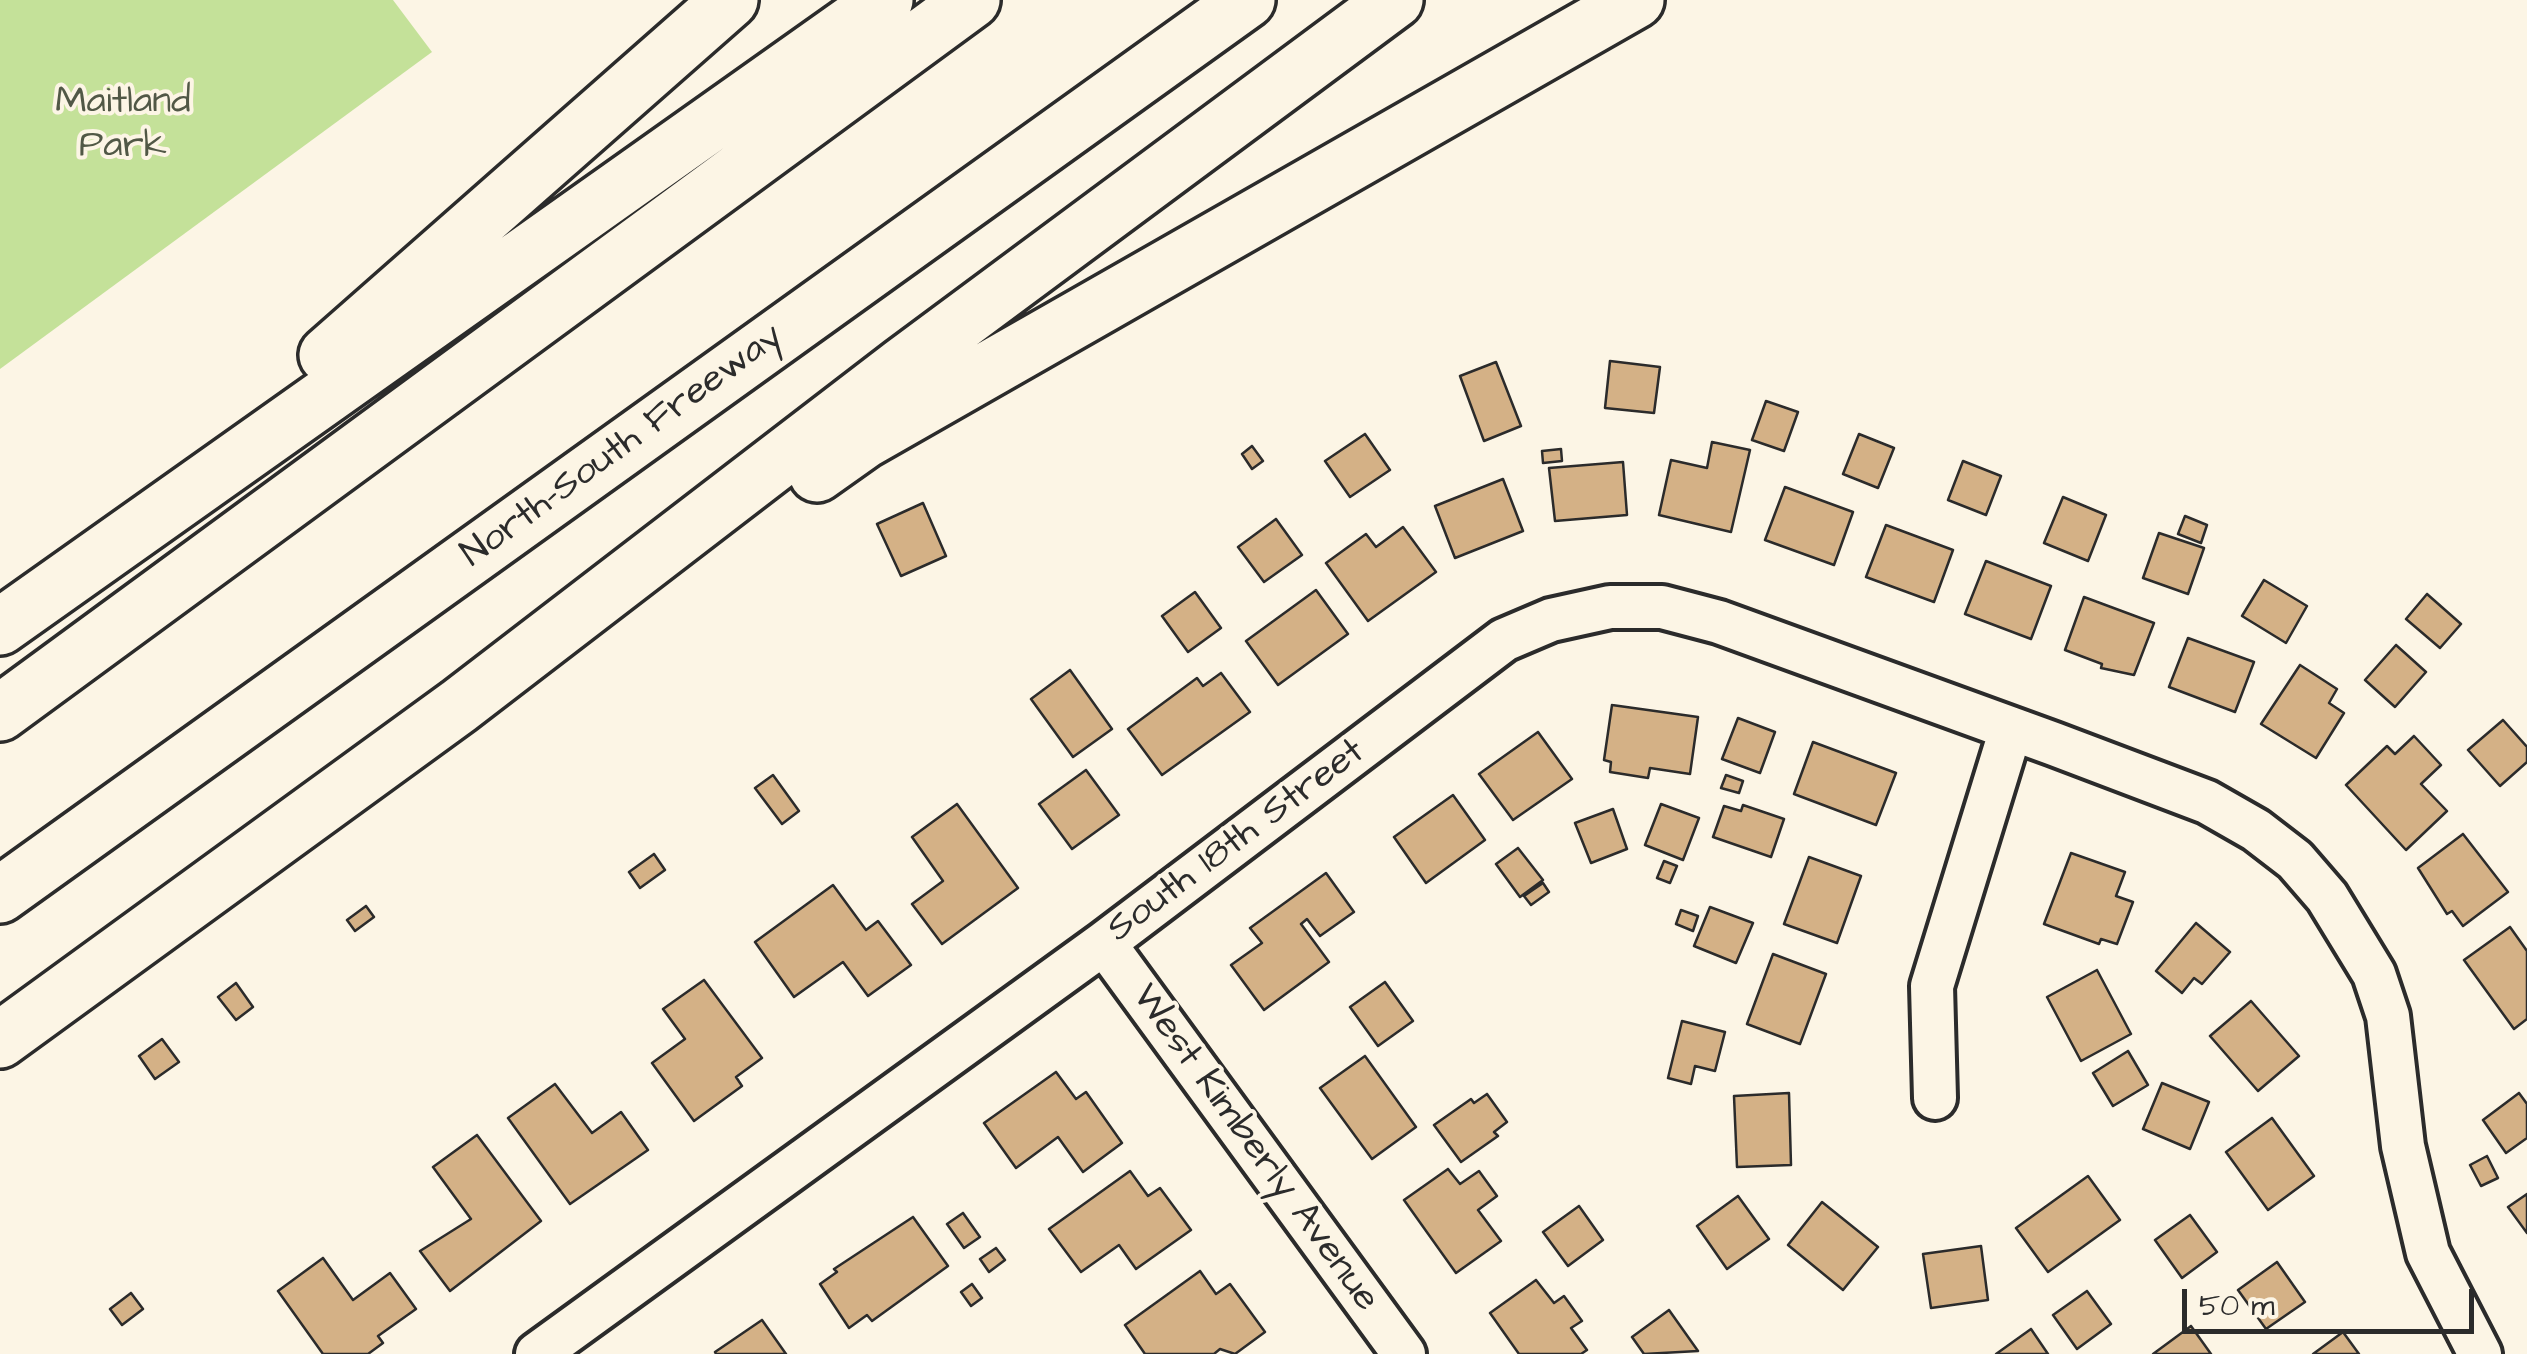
<!DOCTYPE html>
<html>
<head>
<meta charset="utf-8">
<style>
	body { margin:0 }
	#map { position:relative; width:2527px; height:1354px; overflow:hidden; background:#fcf5e5; font-family:"Architects Daughter",sans-serif }
	canvas { display:block }
	.scale { position:absolute; left:2182px; top:1289px; width:292px; height:45px; box-sizing:border-box; border:5px solid #2b2b2b; border-top:0; padding-left:12px; font-size:30px; line-height:35px; white-space:nowrap; color:#2b2b2b; -webkit-text-stroke:8px #fcf5e5; paint-order:stroke }
</style>
</head>
<body>
<div id="map">
<canvas width="2527" height="1354"></canvas>
<div class="scale">50 m</div>
</div>
<script>
const context = document.querySelector('canvas').getContext('2d');
context.lineJoin = 'round';
function fillPath(path, color) {
  context.fillStyle = color;
  context.fill(path, 'evenodd');
}
function shape(rows) {
  const path = new Path2D();
  for (const r of rows) {
    path.moveTo(r[0], r[1]);
    for (let i = 2; i < r.length; i += 2) path.lineTo(r[i], r[i + 1]);
  }
  return path;
}
function stroke(path, color, width, dash) {
  context.strokeStyle = color;
  context.lineWidth = width;
  context.lineCap = dash ? 'butt' : 'round';
  context.setLineDash(dash || []);
  context.stroke(path);
}
function drawText(font, color, halo, rows, align = 'center') {
  context.font = font + ' "Architects Daughter",sans-serif';
  context.lineWidth = 8;
  context.setLineDash([]);
  context.textBaseline = 'middle';
  context.strokeStyle = halo;
  context.fillStyle = color;
  for (const [text, x, y, turn = 0] of rows) {
    context.save();
    context.translate(x, y);
    context.rotate((+turn || 0) * Math.PI / 180);
    context.textAlign = isNaN(turn) ? turn : align;
    if (halo) context.strokeText(text, 0, 0);
    context.fillText(text, 0, 0);
    context.restore();
  }
}
fillPath(shape([
	[0,0,393,0,432,52,0,369]
]), '#c4e199');
const building = shape([
	[1610,361,1660,367,1654,413,1605,408,1610,361],
	[1496,362,1521,426,1484,441,1460,376,1496,362],
	[1766,401,1798,412,1784,451,1752,440,1766,401],
	[1365,434,1390,470,1350,497,1325,461,1365,434],
	[1859,434,1894,448,1878,488,1843,474,1859,434],
	[1712,442,1750,450,1731,532,1659,515,1671,460,1707,468,1712,442],
	[1252,446,1263,461,1252,469,1242,454,1252,446],
	[1561,449,1562,461,1543,463,1542,451,1561,449],
	[1963,461,2001,476,1986,515,1948,500,1963,461],
	[1623,462,1627,515,1555,521,1549,468,1623,462],
	[1503,479,1523,531,1455,558,1435,506,1503,479],
	[1785,487,1853,512,1834,565,1765,540,1785,487],
	[2063,497,2106,515,2088,561,2044,543,2063,497],
	[923,503,946,556,901,576,877,524,923,503],
	[2185,516,2207,525,2201,543,2178,534,2185,516],
	[1276,519,1302,555,1264,582,1238,547,1276,519],
	[1886,525,1953,550,1934,602,1866,577,1886,525],
	[1403,527,1436,572,1368,621,1326,563,1366,534,1376,547,1403,527],
	[2159,533,2204,548,2188,594,2143,578,2159,533],
	[1986,561,2051,586,2031,639,1965,614,1986,561],
	[2264,580,2307,606,2286,643,2242,616,2264,580],
	[1316,590,1348,634,1278,685,1246,641,1316,590],
	[1195,592,1221,628,1188,652,1162,616,1195,592],
	[2427,594,2461,624,2440,648,2406,619,2427,594],
	[2084,597,2154,623,2134,675,2101,668,2102,664,2065,650,2084,597],
	[2188,638,2254,662,2235,712,2169,687,2188,638],
	[2396,645,2426,672,2395,707,2365,680,2396,645],
	[2300,665,2337,689,2329,703,2344,713,2316,758,2261,724,2300,665],
	[1070,670,1112,729,1073,757,1031,699,1070,670],
	[1221,673,1250,712,1162,775,1128,729,1197,678,1203,686,1221,673],
	[1612,705,1698,717,1690,774,1650,768,1648,778,1610,772,1611,762,1604,760,1612,705],
	[1738,718,1775,732,1760,773,1722,759,1738,718],
	[2503,720,2527,747,2527,762,2500,786,2468,750,2503,720],
	[1538,732,1572,779,1513,820,1479,774,1538,732],
	[2414,736,2441,765,2421,784,2447,811,2406,850,2346,785,2387,746,2395,754,2414,736],
	[1813,742,1896,773,1876,825,1794,794,1813,742],
	[1086,770,1119,815,1072,849,1039,804,1086,770],
	[773,775,799,811,782,824,755,788,773,775],
	[1726,775,1743,781,1739,793,1721,788,1726,775],
	[1453,795,1485,840,1426,883,1394,837,1453,795],
	[957,804,1018,888,942,944,912,904,943,881,912,837,957,804],
	[1661,804,1699,818,1683,860,1645,845,1661,804],
	[1743,805,1784,819,1771,857,1713,837,1724,806,1741,811,1743,805],
	[1613,809,1627,849,1591,863,1575,823,1613,809],
	[2463,834,2508,892,2463,926,2452,911,2447,914,2418,868,2463,834],
	[1518,848,1543,880,1520,897,1496,864,1518,848],
	[2071,853,2125,872,2116,896,2133,902,2117,944,2101,939,2099,944,2044,924,2071,853],
	[654,854,665,870,640,888,629,872,654,854],
	[1809,857,1861,876,1837,943,1784,924,1809,857],
	[1664,861,1677,866,1670,883,1657,878,1664,861],
	[1326,873,1354,912,1320,936,1307,919,1301,924,1329,962,1264,1010,1231,965,1262,943,1250,928,1326,873],
	[1543,883,1549,892,1531,905,1524,896,1543,883],
	[833,885,866,930,878,921,911,965,868,996,843,962,794,997,755,942,833,885],
	[366,906,374,917,355,931,347,920,366,906],
	[1710,907,1753,923,1736,963,1694,946,1710,907],
	[1681,910,1698,916,1693,931,1676,924,1681,910],
	[2196,923,2230,952,2202,984,2194,978,2182,993,2156,971,2196,923],
	[2510,927,2527,951,2527,1019,2514,1029,2464,960,2510,927],
	[1773,954,1826,974,1800,1044,1747,1024,1773,954],
	[2097,970,2131,1034,2081,1061,2047,997,2097,970],
	[704,980,762,1058,736,1077,742,1086,694,1121,652,1063,685,1039,663,1009,704,980],
	[1385,982,1413,1021,1378,1046,1350,1007,1385,982],
	[236,983,253,1007,236,1020,218,997,236,983],
	[2251,1001,2299,1056,2258,1091,2210,1036,2251,1001],
	[1682,1021,1725,1032,1715,1071,1695,1066,1691,1084,1668,1078,1682,1021],
	[162,1039,179,1062,155,1079,139,1056,162,1039],
	[2128,1051,2148,1085,2113,1106,2093,1073,2128,1051],
	[1365,1056,1416,1127,1372,1159,1320,1088,1365,1056],
	[1056,1072,1076,1099,1086,1092,1122,1143,1083,1172,1058,1137,1016,1168,984,1123,1056,1072],
	[2162,1083,2209,1102,2190,1149,2143,1129,2162,1083],
	[555,1084,592,1133,621,1112,648,1150,570,1204,508,1118,555,1084],
	[1789,1093,1791,1165,1737,1167,1734,1096,1789,1093],
	[2519,1093,2527,1104,2527,1138,2506,1153,2483,1120,2519,1093],
	[1487,1094,1507,1122,1494,1132,1498,1136,1461,1162,1434,1125,1471,1099,1474,1103,1487,1094],
	[2272,1118,2314,1176,2268,1210,2226,1152,2272,1118],
	[477,1135,541,1221,450,1291,420,1251,471,1219,433,1167,477,1135],
	[2487,1156,2498,1178,2481,1186,2470,1165,2487,1156],
	[1448,1169,1460,1184,1479,1171,1497,1196,1478,1210,1501,1241,1456,1273,1404,1200,1448,1169],
	[1130,1171,1148,1196,1160,1188,1191,1230,1136,1269,1119,1245,1081,1272,1049,1229,1130,1171],
	[2088,1176,2120,1220,2048,1272,2016,1228,2088,1176],
	[2527,1194,2527,1233,2508,1207,2527,1194],
	[1738,1196,1769,1239,1727,1269,1697,1226,1738,1196],
	[1822,1202,1878,1247,1843,1290,1788,1245,1822,1202],
	[1579,1206,1603,1240,1568,1266,1543,1232,1579,1206],
	[963,1213,980,1237,964,1248,947,1224,963,1213],
	[2190,1215,2217,1252,2182,1278,2155,1240,2190,1215],
	[913,1217,948,1266,872,1321,867,1315,849,1328,820,1284,837,1272,834,1269,913,1217],
	[1981,1246,1988,1300,1931,1308,1923,1254,1981,1246],
	[996,1248,1005,1260,989,1272,980,1259,996,1248],
	[323,1258,353,1300,390,1273,416,1309,378,1336,383,1343,368,1354,323,1354,278,1291,323,1258],
	[2277,1262,2305,1302,2266,1329,2238,1290,2277,1262],
	[1200,1271,1216,1294,1230,1284,1265,1332,1235,1354,1220,1349,1214,1354,1145,1354,1125,1325,1200,1271],
	[1536,1280,1554,1303,1564,1296,1582,1321,1571,1328,1587,1350,1581,1354,1519,1354,1490,1313,1536,1280],
	[972,1284,982,1298,971,1306,961,1292,972,1284],
	[2087,1291,2111,1324,2077,1349,2053,1315,2087,1291],
	[131,1293,143,1309,122,1325,110,1309,131,1293],
	[1669,1310,1698,1351,1644,1354,1632,1337,1669,1310],
	[762,1320,786,1354,716,1354,715,1352,762,1320],
	[2191,1326,2211,1354,2153,1354,2191,1326],
	[2031,1329,2048,1354,1996,1354,2031,1329],
	[2343,1332,2359,1354,2313,1354,2343,1332]
]);
fillPath(building, '#d4b186');
stroke(building, '#2b2b2b', 2.5);
const minor = shape([
	[1104,943,1404,1354],
	[1935,1098,1932,986,2011,729],
	[537,1354,1104,943,1504,640,1551,620,1610,607,1662,607,1719,622,2054,744,2207,802,2256,830,2295,860,2327,897,2374,974,2388,1016,2403,1146,2428,1253,2480,1354]
]);
const highway = shape([
	[327,355,730,0],
	[817,474,865,440,1636,0],
	[0,627,885,0],
	[0,713,972,0],
	[0,895,1247,0],
	[0,1040,459,706,903,365,1395,0]
]);
stroke(minor, '#2b2b2b', 50);
stroke(highway, '#2b2b2b', 62);
stroke(minor, '#fcf5e5', 42);
stroke(highway, '#fcf5e5', 55);
drawText('38px', '#515846', '#fcf5e5', [
	["Maitland",123,104],
	["Park",123,148]
]);
drawText('38px', '#2b2b2b', '#fcf5e5', [
	["North-South Freeway",623,447,-36],
	["South 18th Street",1237,842,-37],
	["West Kimberly Avenue",1254,1149,54]
]);
</script>
</body>
</html>
